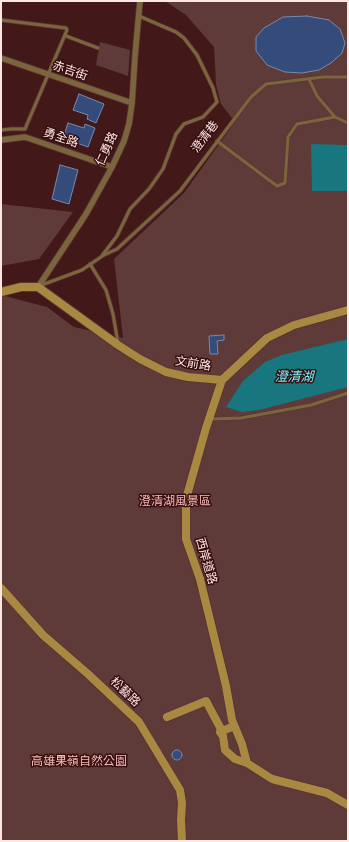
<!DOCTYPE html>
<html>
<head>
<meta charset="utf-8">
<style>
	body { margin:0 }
	#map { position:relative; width:349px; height:842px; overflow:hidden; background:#421918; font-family:Rubik,sans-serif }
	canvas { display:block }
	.frame { position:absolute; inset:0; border:2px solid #ffe7e5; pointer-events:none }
</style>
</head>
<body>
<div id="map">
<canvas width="349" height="842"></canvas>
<div class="frame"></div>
</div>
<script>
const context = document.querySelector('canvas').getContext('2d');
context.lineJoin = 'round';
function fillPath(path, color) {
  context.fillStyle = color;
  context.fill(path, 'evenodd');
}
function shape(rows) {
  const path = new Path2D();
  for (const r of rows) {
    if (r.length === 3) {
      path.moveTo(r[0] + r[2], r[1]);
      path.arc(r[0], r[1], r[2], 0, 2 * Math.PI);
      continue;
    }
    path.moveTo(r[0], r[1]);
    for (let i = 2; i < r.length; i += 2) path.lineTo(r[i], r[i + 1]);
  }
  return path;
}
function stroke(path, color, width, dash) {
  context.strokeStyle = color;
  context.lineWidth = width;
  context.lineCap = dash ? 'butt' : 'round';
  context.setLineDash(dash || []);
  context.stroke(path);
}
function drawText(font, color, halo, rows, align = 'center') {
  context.font = font + ' Rubik,"Noto Sans TC",sans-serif';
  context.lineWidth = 3;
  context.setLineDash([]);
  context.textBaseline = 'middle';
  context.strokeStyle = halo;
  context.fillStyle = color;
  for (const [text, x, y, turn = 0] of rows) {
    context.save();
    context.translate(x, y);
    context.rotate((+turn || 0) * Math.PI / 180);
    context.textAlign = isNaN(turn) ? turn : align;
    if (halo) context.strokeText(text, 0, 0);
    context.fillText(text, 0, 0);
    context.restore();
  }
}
fillPath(shape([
	[165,1,348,1,348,841,1,841,1,295,47,307,74,327,123,338,114,259,184,193,235,122,221,104,216,84,214,47,186,15],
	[100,42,130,50,128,76,96,65],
	[1,204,73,212,39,259,1,266]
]), '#5e3a38');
fillPath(shape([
	[311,144,348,145,348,191,312,191],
	[348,339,348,387,259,410,242,412,226,407,243,381,265,362,282,355]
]), '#17767e');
const building = shape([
	[307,16,329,20,340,29,345,43,342,53,331,63,319,70,302,73,285,72,267,65,256,51,256,37,264,28,283,17,307,16],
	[79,94,104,104,96,123,87,119,88,115,73,110,79,94],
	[68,123,84,128,85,124,95,128,88,147,63,138,68,123],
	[60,165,78,170,69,204,52,199,60,165],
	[224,335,224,340,217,341,218,354,210,354,209,336,224,335],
	[177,755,5]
]);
fillPath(building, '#354b79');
stroke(building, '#768ab1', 1);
const lane = shape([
	[1,20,66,28,67,30,25,129,11,129,1,130],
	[66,36,98,48],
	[309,79,317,96,335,117,348,123],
	[217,141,277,186,285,183,288,137,297,124,335,117],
	[102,256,117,249,180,191,251,97,266,84,323,77,348,77],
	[90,264,106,290,113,314,118,343],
	[39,286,82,270,101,257,117,236,130,209,149,189,163,169,176,134,184,124,203,117,217,102,213,88,197,55,184,38,176,32,139,16],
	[211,419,241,418,311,405,348,393]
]);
const street = shape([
	[1,58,132,103],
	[1,140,25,137,112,167],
	[38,287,86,214,112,167,124,141,129,124,132,103,135,56,140,1]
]);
const secondary = shape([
	[1,292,21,287,38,287,118,345,140,359,166,372,188,377,222,380],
	[348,310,294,325,267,338,222,380,206,428,186,499,186,539,200,579,210,620,226,686,232,720,242,744,247,763,272,779,327,793,348,805],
	[1,588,43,635,88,674,139,722,180,790,182,803,181,820,182,841],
	[167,717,206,701,222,731],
	[234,726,220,732,223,736,225,750,235,759,247,763]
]);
stroke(lane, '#5c3635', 4.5);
stroke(street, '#5c3635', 7);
stroke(secondary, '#5c3635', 10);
stroke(lane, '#7a653c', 3);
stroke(street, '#7a653c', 5.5);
stroke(secondary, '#a98842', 8);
drawText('12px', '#ffe7e5', '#370f0f', [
	["赤吉街",70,71,19],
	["澄清巷",205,137,-53],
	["勇全路",61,138,19],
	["仁勇路",107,149,-66],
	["文前路",193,364,9],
	["西岸道路",206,561,74],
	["松藝路",125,692,44]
]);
drawText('12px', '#f5bbb7', '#370f0f', [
	["澄清湖風景區",175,502],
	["高雄果嶺自然公園",79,762]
]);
drawText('italic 13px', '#73f1fd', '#370f0f', [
	["澄清湖",294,377]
]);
</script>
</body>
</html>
